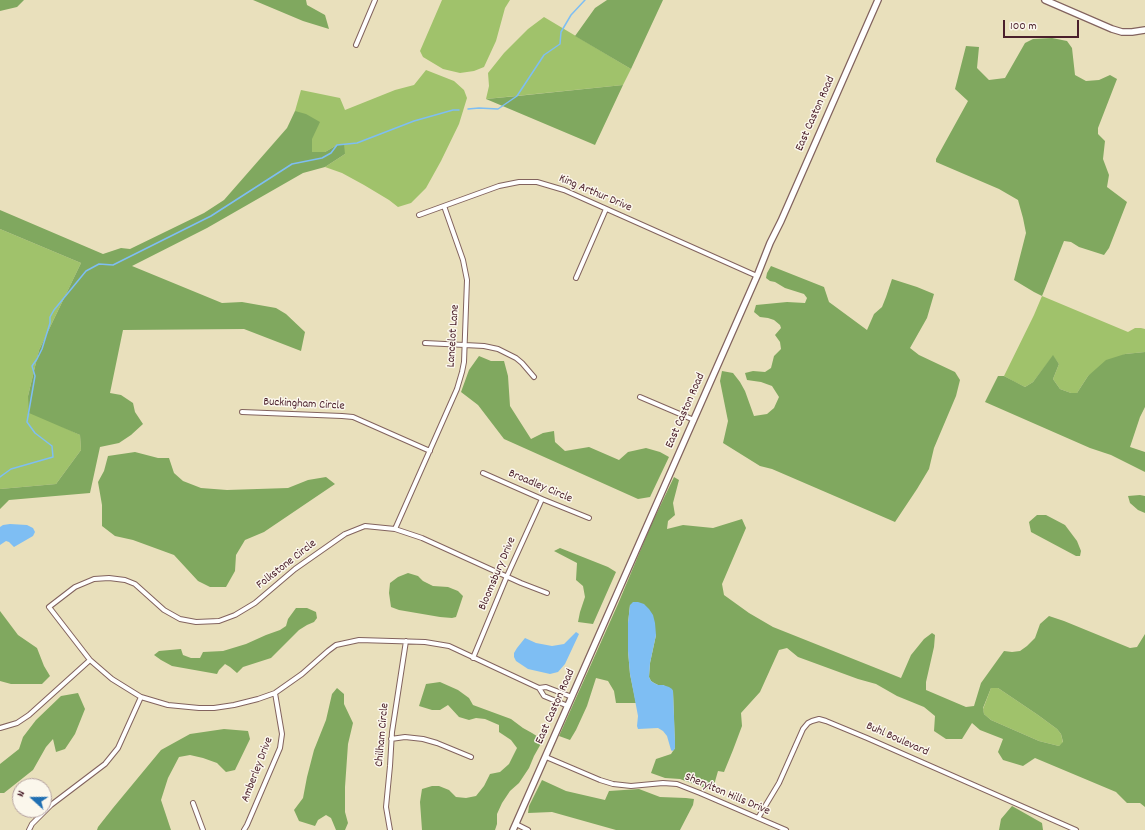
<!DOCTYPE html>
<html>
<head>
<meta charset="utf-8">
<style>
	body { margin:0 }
	#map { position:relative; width:1145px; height:830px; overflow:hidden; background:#e9e0bc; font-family:Dekko,sans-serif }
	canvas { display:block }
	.north { position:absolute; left:12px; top:778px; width:40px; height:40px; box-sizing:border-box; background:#fbf7ec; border:1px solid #b4a19f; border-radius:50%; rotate:291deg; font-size:11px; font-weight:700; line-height:16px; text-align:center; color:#4a1f2b }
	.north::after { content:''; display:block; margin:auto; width:14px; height:18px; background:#1f6fb2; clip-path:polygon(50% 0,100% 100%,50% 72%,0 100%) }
	.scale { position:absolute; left:1003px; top:20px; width:76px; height:18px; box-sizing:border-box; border:2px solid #4a1f2b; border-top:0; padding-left:5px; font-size:12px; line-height:14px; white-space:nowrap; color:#4a1f2b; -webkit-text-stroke:3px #fbf7ec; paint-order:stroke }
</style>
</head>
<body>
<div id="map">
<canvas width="1145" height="830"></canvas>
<div class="north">N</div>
<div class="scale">100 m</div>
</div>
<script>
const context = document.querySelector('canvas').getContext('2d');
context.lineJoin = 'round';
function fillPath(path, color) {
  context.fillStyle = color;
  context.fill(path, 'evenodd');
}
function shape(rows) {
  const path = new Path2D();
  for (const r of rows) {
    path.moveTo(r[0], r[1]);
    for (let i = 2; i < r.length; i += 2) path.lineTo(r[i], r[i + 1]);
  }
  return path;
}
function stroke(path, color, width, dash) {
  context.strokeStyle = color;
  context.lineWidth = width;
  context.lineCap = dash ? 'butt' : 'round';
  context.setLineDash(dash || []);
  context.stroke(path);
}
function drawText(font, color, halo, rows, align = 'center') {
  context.font = font + ' Dekko,sans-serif';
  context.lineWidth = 3;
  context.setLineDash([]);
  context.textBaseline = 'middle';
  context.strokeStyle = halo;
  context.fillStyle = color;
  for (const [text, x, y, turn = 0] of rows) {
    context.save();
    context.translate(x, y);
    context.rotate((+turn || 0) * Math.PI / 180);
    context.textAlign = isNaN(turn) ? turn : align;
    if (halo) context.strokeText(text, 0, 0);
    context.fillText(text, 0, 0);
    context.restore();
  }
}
fillPath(shape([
	[442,0,510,0,505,8,496,41,484,67,474,71,460,73,443,69,423,57,420,51],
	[544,17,631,69,623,85,486,99,489,86,488,73,504,53,528,29],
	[426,70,454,81,464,90,467,98,459,124,441,161,426,188,411,203,398,207,389,200,364,185,342,173,325,167,345,154,337,145,325,152,312,152,312,139,295,111,301,90,340,98,345,110,395,90,414,85],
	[0,229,81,263,39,350,28,396,61,426,80,435,81,450,56,484,0,489],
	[1042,296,1128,332,1135,328,1141,328,1145,329,1145,352,1125,354,1088,376,1077,393,1071,393,1060,389,1053,379,1059,364,1053,356,1033,382,1025,387,1015,382,1004,376,1034,315],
	[991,688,998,688,1038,715,1057,729,1061,734,1063,743,1059,746,1039,741,991,720,984,714,983,709]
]), '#a0c26b');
fillPath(shape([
	[0,0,24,0,17,7,0,11],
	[253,0,306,0,307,5,325,15,329,29,303,21],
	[607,0,663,0,631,69,575,36,595,8],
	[1052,38,1067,41,1072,48,1075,75,1086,81,1099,80,1110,75,1117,79,1098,128,1098,134,1105,141,1103,159,1109,175,1107,187,1127,202,1109,248,1104,255,1079,247,1071,242,1064,241,1042,296,1034,292,1014,280,1026,233,1023,218,1018,200,999,189,936,162,936,159,968,101,955,89,966,46,979,47,977,68,989,80,1005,78,1025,43,1033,39],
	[623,85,595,145,486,99,517,96],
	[295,111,306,114,320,122,312,139,312,152,325,152,337,145,344,144,345,154,325,167,303,173,207,228,132,266,222,303,242,302,276,308,286,314,305,332,301,351,244,329,123,330,110,393,121,395,133,403,135,412,143,424,131,435,119,443,100,447,90,493,9,500,0,509,0,489,56,484,81,450,80,435,29,413,28,396,39,350,81,263,0,229,0,210,103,254,121,248,130,249,204,213,224,200,287,128],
	[771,266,824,287,829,302,867,330,874,314,882,307,886,297,892,279,917,287,934,294,927,318,910,348,919,355,955,372,960,380,956,396,934,448,929,469,917,489,895,522,772,469,760,466,723,443,728,421,720,381,722,371,733,373,740,382,745,391,754,416,767,414,774,408,779,397,772,386,761,382,747,380,745,373,753,371,765,372,771,368,774,356,781,349,780,342,775,335,781,328,780,325,774,320,768,318,760,317,754,312,756,305,787,302,805,303,807,298,804,294,785,288,775,282,770,281,766,278,767,273],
	[1145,352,1145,407,1140,417,1130,447,1145,452,1145,472,1111,455,1090,448,985,402,998,376,1004,376,1025,387,1033,382,1053,355,1059,364,1053,379,1060,389,1071,393,1077,393,1088,376,1106,360,1125,354],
	[479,356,491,361,504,361,508,376,510,406,531,439,543,433,554,431,555,442,565,451,589,447,619,460,628,452,646,448,660,452,669,457,650,497,638,499,504,439,478,405,461,392,469,370],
	[135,452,158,458,169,458,174,473,183,481,201,488,227,490,288,488,308,480,326,477,335,484,264,532,245,540,236,555,235,571,226,587,210,587,198,581,174,555,133,540,115,536,102,526,102,505,98,482,104,471,108,456],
	[674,477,679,480,673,503,675,515,668,521,667,529,683,525,713,528,742,519,746,528,722,584,724,595,749,613,773,627,901,678,911,655,924,639,932,633,935,635,934,647,926,682,926,690,966,707,974,706,981,683,1004,651,1012,652,1020,651,1027,646,1035,638,1040,624,1049,616,1064,621,1130,648,1137,647,1145,634,1145,807,1140,803,1127,803,1116,792,1035,758,1023,766,1003,760,998,752,1003,739,980,730,972,723,962,739,946,739,934,731,935,716,924,707,897,696,876,684,858,679,798,657,787,648,779,650,760,692,741,713,742,726,733,750,724,772,718,771,714,785,710,790,680,779,665,778,651,773,656,759,671,754,675,748,673,691,663,685,658,685,654,683,651,681,649,677,650,663,656,635,630,605,628,623,628,651,630,674,636,703,616,703,614,691,608,681,596,678,587,706,576,730,570,740,559,736,618,604,651,525],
	[991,688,998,688,1038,715,1057,729,1061,734,1063,742,1059,746,1039,741,991,720,984,714,983,708],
	[1140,495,1145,496,1145,513,1138,510,1130,503,1128,496],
	[1037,515,1046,515,1065,525,1077,541,1081,551,1080,556,1076,556,1031,532,1029,522],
	[560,548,608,567,616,572,593,624,578,622,580,612,585,597,583,586,576,580,577,563,554,551],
	[408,573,418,576,423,581,433,586,448,587,458,591,463,596,456,617,452,618,440,617,399,610,391,607,389,593,390,583,398,577],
	[296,608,307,608,316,612,317,618,314,622,307,625,299,630,271,658,243,667,237,673,230,667,225,664,219,670,217,674,172,666,161,660,154,655,159,651,181,649,183,655,191,658,200,658,203,652,223,651,246,644,266,635,280,630,286,626,288,619],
	[0,611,18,635,37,648,44,666,50,676,42,684,11,684,0,681],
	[440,682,458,690,469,698,473,705,511,719,523,728,532,733,543,740,534,756,529,768,519,783,510,791,502,803,497,814,497,824,495,830,422,830,420,802,422,789,432,786,439,786,449,790,456,797,466,798,476,796,484,786,490,774,500,772,509,764,517,748,511,740,499,732,499,725,485,719,476,718,469,720,459,717,448,705,440,710,432,710,419,706,426,684],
	[337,688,344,694,344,704,353,723,348,744,345,787,345,812,348,823,345,830,336,830,331,818,326,815,318,820,315,826,299,821,294,810,303,798,307,777,314,750,326,720,332,694],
	[78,693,85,709,75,734,65,749,56,752,53,739,46,747,33,770,4,793,0,793,0,764,19,749,23,737,36,720,61,696],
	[224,729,248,731,250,739,235,770,226,772,217,763,203,758,190,755,179,757,168,778,161,800,171,830,97,830,98,827,113,808,161,750,190,734],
	[542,780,566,791,605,800,609,791,639,789,660,797,686,798,694,799,693,805,680,830,616,830,552,812,528,813,529,806],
	[1012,806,1042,823,1043,830,999,830,1001,819]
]), '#80a85f');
fillPath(shape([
	[10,524,27,525,33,528,35,532,33,536,14,547,9,542,6,541,0,545,0,527,3,525],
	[633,602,638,602,644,604,649,609,653,615,655,623,656,635,650,663,649,677,651,681,654,683,658,685,663,685,669,687,672,689,673,691,675,742,675,748,674,750,672,751,671,750,667,736,663,731,658,728,638,729,637,726,638,716,630,674,628,651,628,623,630,605],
	[576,632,579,634,565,664,558,672,550,674,528,669,516,661,514,657,514,653,517,648,525,638,536,643,552,646,564,644]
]), '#7ebef3');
stroke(shape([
	[468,109,479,108,498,109,517,96,544,55,560,44,561,32,571,15,585,0],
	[0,477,11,469,53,457,52,446,35,433,27,422,35,376,32,366,37,359,42,349,50,323,50,317,54,310,86,271,99,264,113,265,211,216,292,164,322,158,331,153,337,145,357,143,414,121,453,110,459,110]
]), '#7ebef3', 1.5);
const street = shape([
	[356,45,375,0],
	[419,215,499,186,519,182,537,182,564,190,757,276],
	[576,278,606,209],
	[425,343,484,346,498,349,516,358,522,363,534,377],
	[640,397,694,420],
	[242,412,342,416,353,417,430,451],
	[483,473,542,499,589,518],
	[395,529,457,389,462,372,464,362,467,280,463,260,444,206],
	[547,593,521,583,422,538,395,529,365,526,345,534,295,569,255,603,235,615,219,621,196,622,180,619,164,610,135,584,125,580,109,578,94,579,75,587,49,607,90,660,112,679,141,697,168,705,199,708,214,708,234,705,258,699,275,693,302,674,328,651,336,645,359,640,425,642,449,646,539,688,544,696,568,706],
	[473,658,507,576,542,499],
	[539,688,546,687,572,697],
	[0,728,17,723,29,715,90,660],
	[391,739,405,737,423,739,437,743,471,757],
	[546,757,600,780,613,784,631,786,663,783,677,784,700,793,786,830],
	[193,803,203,830],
	[758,818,779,783,803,729,808,723,812,721,819,719,826,721,867,738,1076,830],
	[516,824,528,830],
	[29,830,32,824,51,805,105,764,118,748,141,697],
	[244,830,247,825,280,748,282,734,275,693],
	[390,830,386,807,390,766,392,732,406,641]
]);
const secondary = shape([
	[1045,0,1112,29,1122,32,1132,32,1145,30],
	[513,830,757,276,770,243,781,221,878,0]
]);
stroke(street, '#82635e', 6);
stroke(secondary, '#82635e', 8);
stroke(street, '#fff', 4);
stroke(secondary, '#fff', 5.5);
drawText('12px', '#4a1f2b', '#fbf7ec', [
	["East Caston Road",816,114,-66],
	["King Arthur Drive",595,194,23],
	["Lancelot Lane",454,336,-86],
	["Buckingham Circle",304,405,3],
	["East Caston Road",686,411,-66],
	["Broadley Circle",540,487,23],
	["Folkstone Circle",287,565,-38],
	["Bloomsbury Drive",498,574,-67],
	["East Caston Road",556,707,-66],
	["Chilham Circle",383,735,-85],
	["Buhl Boulevard",897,740,24],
	["Amberley Drive",258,770,-69],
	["Sherylton Hills Drive",727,795,23]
]);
</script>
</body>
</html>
